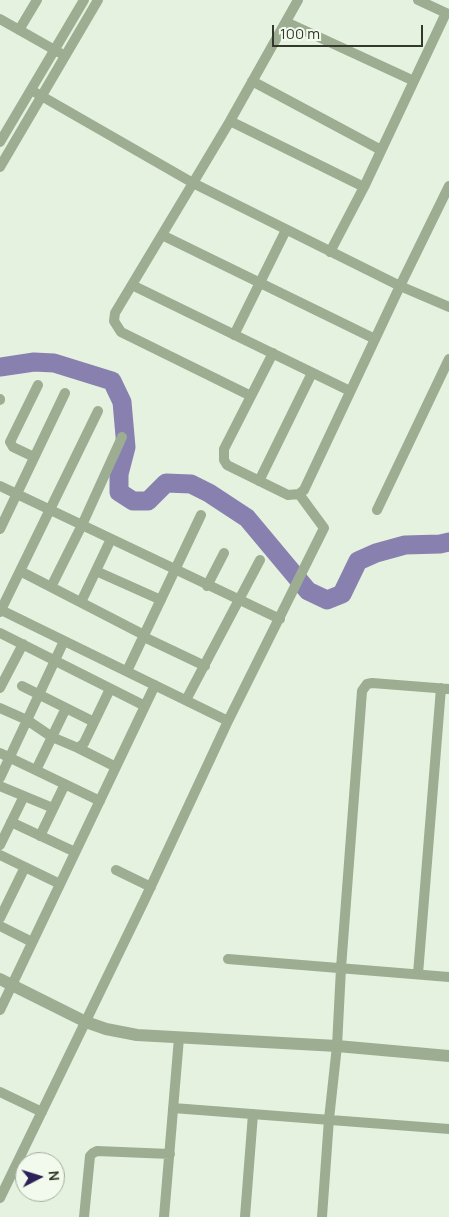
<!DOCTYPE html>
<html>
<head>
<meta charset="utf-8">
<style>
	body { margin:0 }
	#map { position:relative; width:449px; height:1217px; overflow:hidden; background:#e6f2e0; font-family:Manrope,sans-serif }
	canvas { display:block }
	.north { position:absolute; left:15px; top:1152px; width:50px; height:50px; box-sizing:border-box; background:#f1faec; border:1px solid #a5ac9e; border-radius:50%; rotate:85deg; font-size:14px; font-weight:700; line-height:20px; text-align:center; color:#32382a }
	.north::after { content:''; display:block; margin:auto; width:18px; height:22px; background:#2c2158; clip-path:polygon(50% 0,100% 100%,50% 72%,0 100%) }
	.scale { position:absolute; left:272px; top:25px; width:151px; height:22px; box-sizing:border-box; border:2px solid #32382a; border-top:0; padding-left:6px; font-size:15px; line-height:18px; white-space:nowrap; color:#32382a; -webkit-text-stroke:4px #f1faec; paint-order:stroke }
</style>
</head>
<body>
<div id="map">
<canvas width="449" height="1217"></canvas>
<div class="north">N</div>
<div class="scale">100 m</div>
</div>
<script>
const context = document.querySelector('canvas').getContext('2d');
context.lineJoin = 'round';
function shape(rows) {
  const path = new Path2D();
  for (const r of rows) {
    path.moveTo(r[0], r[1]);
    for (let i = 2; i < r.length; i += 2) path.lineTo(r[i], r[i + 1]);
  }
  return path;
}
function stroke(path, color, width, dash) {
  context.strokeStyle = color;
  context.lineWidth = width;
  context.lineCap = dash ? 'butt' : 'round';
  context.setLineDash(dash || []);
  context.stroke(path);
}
stroke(shape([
	[0,367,34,362,54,363,112,381,122,402,126,447,119,474,119,492,133,501,148,501,166,483,191,484,209,493,247,518,308,591,327,600,342,594,358,561,376,553,405,545,440,544,449,542]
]), '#8880ae', 19);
stroke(shape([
	[298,0,230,121,193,183,400,286,449,186],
	[0,19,60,53],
	[286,22,414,81],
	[19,30,37,0],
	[252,81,381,150],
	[31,90,193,183,115,313,114,321,121,332,251,396],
	[230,121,364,187,446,13,418,0],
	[0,142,84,0],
	[0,167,98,0],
	[162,235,375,339],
	[330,252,364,187],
	[132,285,350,391],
	[234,335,286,230],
	[273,353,224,449,224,460,227,465,288,495,299,494,304,490,400,286,449,307],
	[0,400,0,399],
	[34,457,13,447,10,442,38,385],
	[259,481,312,373],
	[0,486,280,619],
	[377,510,449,359],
	[0,529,65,393],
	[20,571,144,635,146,638,205,666],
	[96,571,161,600],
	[207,586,224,553],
	[51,587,82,525,122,437],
	[81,602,111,539],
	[1,610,228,721],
	[0,612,98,411],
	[0,633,145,706],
	[127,671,201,515],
	[22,686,94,722],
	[0,688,23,644],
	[186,700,260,560],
	[0,708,27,720,52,737,78,748,84,743,110,689],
	[78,748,116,767],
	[0,753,100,801],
	[36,770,66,708],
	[0,778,64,641],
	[0,786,53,808],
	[11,822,75,852],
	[40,836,65,784],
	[0,845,24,796],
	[0,855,60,884],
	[116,870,151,887],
	[0,918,25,867],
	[0,926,32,942],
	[228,959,449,977],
	[418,974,441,688],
	[0,1010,155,685],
	[0,1092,42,1112],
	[173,1108,449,1129],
	[0,1198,145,899,228,721,324,528,299,494],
	[84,1217,90,1156,93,1153,97,1151,170,1154],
	[164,1217,179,1038],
	[245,1217,253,1114],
	[322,1217,329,1119,337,1046,341,968,362,691,367,684,372,683,449,689]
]), '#9dad92', 10);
stroke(shape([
	[0,979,86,1022,106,1029,137,1035,337,1046,449,1056]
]), '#9dad92', 12);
</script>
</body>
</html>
